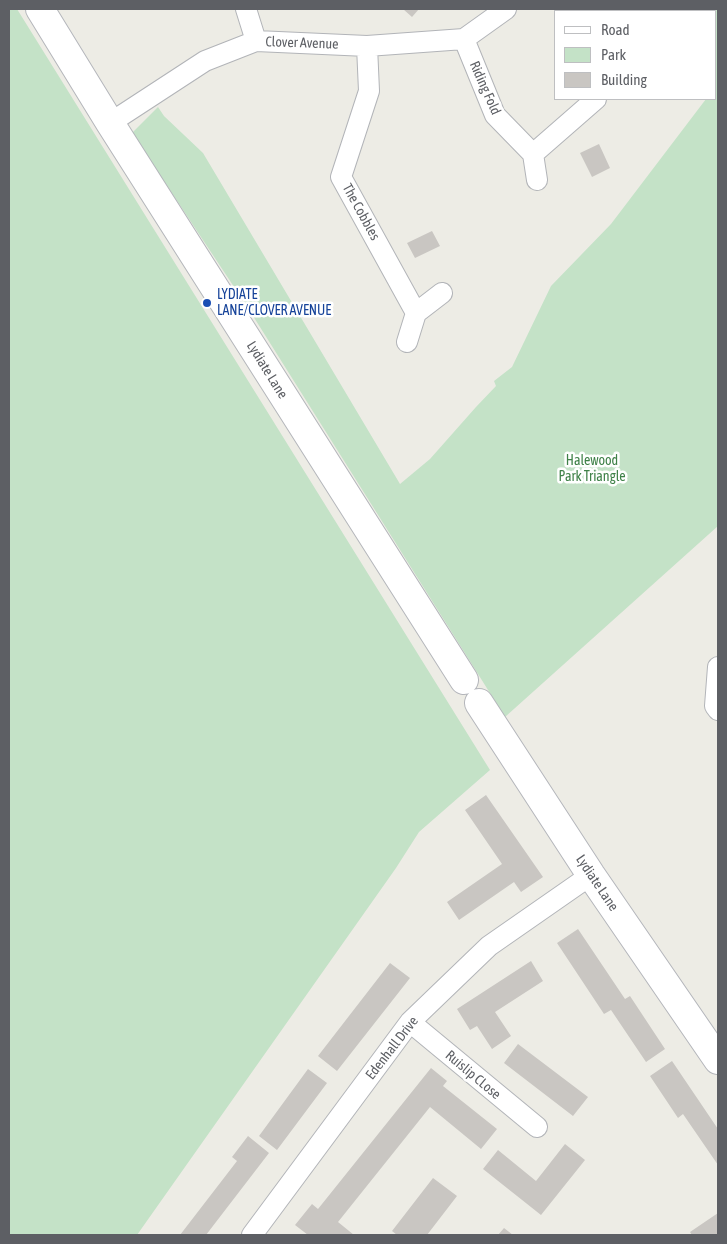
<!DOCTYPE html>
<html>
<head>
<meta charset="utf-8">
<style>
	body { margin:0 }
	#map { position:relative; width:727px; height:1244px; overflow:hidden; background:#edece5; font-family:"Asap Condensed",sans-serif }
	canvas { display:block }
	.frame { position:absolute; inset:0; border:10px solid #5d5f64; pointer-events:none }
	.legend { position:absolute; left:554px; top:10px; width:162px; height:90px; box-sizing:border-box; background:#fff; border:1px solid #bebfc1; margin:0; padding:6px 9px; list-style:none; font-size:15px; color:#5d5f64 }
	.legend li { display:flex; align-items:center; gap:10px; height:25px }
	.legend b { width:25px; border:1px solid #bebfc1 }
</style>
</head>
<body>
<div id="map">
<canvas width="727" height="1244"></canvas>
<div class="frame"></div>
<ul class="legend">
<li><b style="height:6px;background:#fff"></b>Road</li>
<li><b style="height:14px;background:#c4e2c7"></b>Park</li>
<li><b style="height:14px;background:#c9c6c2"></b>Building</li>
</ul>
</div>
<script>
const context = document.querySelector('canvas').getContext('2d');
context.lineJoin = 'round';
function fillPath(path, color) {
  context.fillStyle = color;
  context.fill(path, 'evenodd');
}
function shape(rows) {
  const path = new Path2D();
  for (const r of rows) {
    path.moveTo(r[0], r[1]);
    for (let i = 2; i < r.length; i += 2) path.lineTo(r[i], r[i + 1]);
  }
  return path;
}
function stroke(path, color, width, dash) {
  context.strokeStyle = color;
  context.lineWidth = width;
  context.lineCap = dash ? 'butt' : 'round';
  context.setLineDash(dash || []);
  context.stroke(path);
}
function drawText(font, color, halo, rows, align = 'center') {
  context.font = font + ' "Asap Condensed",sans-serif';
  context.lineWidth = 5;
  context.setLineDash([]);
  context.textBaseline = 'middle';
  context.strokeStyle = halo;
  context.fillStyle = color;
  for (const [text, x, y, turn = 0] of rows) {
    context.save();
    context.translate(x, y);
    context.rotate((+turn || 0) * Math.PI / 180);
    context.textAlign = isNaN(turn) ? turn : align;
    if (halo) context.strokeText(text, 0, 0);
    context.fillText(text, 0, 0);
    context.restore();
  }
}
fillPath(shape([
	[9,9,17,9,490,770,419,832,396,868,137,1235,9,1235],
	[713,9,718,9,718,526,505,717,248,308,132,133,158,107,164,116,203,153,400,484,430,459,476,407,496,386,494,381,512,367,551,286,611,224,706,99,716,99,716,11,711,11]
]), '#c4e2c7');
fillPath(shape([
	[403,9,419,9,412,17],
	[599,144,610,168,592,177,580,153],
	[432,231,440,246,415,258,407,243],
	[486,795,543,877,521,892,514,882,459,920,447,902,502,864,465,810],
	[578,929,625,999,630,996,665,1049,646,1062,611,1010,604,1014,557,943],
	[531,961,543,981,495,1012,511,1036,492,1049,477,1026,470,1030,457,1009],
	[390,963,410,978,337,1071,318,1056],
	[518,1044,588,1097,573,1116,504,1063],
	[672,1061,718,1129,718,1165,683,1114,678,1118,650,1076],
	[431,1068,447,1081,443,1086,497,1129,481,1149,430,1107,338,1222,354,1235,308,1235,295,1225,312,1204,318,1209],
	[308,1069,327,1083,277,1150,259,1136],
	[248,1136,269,1153,206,1235,180,1235,237,1161,232,1157],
	[565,1144,585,1160,541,1215,483,1169,498,1150,536,1181],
	[433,1178,457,1196,427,1235,397,1235,392,1231],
	[718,1213,718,1235,692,1235,690,1232],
	[504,1228,513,1235,498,1235]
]), '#c9c6c2');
const street = shape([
	[246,9,256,41],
	[464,39,495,115,533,154,596,99],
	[367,46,369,91,341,177,416,313],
	[110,123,205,61,256,41,367,46,464,39,506,9],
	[533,154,537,180],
	[407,342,416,313,442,293],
	[718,667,715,706,718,710],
	[410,1022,537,1127],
	[252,1235,410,1022,489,946,591,875]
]);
const secondary = shape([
	[40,9,110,123,464,680],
	[479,703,591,875,718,1060]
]);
stroke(street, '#b2b4b8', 22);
stroke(secondary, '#b4b6bb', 30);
stroke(street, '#fff', 20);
stroke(secondary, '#fff', 28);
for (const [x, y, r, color] of [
	[207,303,5,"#1a4fb4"]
]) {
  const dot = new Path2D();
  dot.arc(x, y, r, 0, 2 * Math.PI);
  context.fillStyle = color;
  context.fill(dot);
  stroke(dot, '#fff', 2);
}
drawText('14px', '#5d5f64', '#fff', [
	["Clover Avenue",302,43,2],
	["Riding Fold",485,88,66],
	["The Cobbles",361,212,61],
	["Lydiate Lane",267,370,58],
	["Lydiate Lane",597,883,56],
	["Edenhall Drive",392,1048,-52],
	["Ruislip CLose",473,1075,40]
]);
drawText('14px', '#164399', '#fff', [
	["LYDIATE",217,295],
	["LANE/CLOVER AVENUE",217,311]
], 'left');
drawText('14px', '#3f8148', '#fff', [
	["Halewood",592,461],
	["Park Triangle",592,477]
]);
</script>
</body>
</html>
